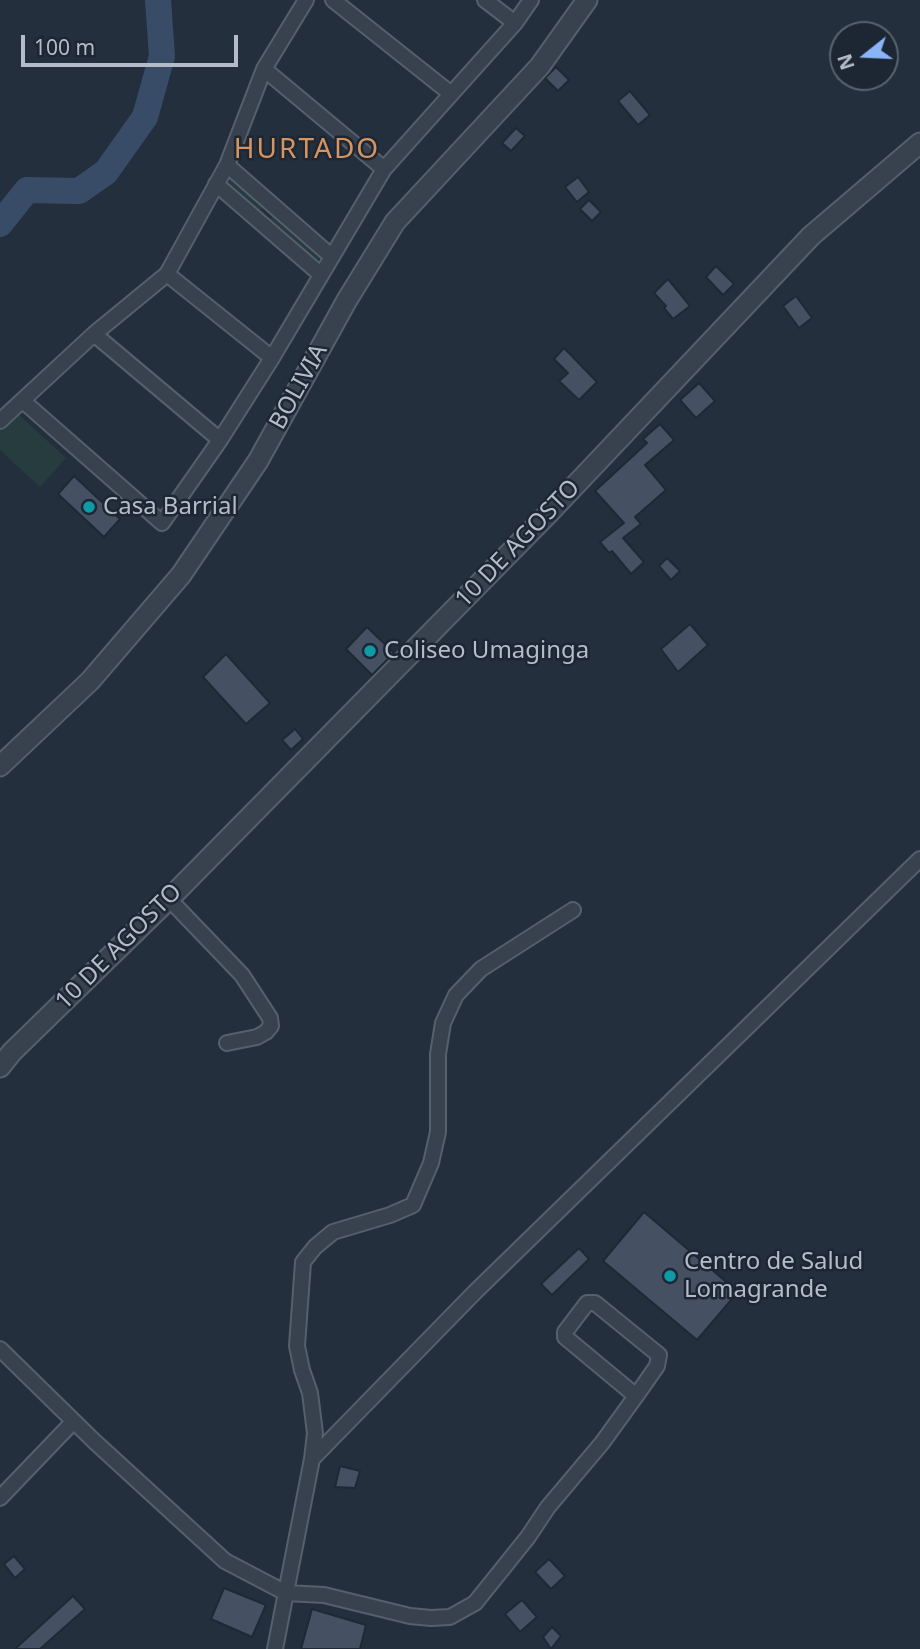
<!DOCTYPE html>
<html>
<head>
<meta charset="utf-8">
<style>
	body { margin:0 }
	#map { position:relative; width:920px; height:1649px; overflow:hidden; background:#242f3e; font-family:"Noto Sans",sans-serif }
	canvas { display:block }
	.north { position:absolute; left:829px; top:21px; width:70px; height:70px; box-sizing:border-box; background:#1d2633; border:2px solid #59626f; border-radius:50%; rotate:252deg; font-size:19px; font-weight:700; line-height:28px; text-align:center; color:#b4bcc9 }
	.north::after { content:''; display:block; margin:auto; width:24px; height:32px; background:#8ab4f8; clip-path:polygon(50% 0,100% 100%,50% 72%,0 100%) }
	.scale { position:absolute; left:21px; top:35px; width:217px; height:32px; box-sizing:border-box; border:4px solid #b4bcc9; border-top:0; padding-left:9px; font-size:21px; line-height:24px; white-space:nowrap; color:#b4bcc9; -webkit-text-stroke:5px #1d2633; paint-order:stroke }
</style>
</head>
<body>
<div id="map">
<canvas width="920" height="1649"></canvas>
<div class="north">N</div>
<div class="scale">100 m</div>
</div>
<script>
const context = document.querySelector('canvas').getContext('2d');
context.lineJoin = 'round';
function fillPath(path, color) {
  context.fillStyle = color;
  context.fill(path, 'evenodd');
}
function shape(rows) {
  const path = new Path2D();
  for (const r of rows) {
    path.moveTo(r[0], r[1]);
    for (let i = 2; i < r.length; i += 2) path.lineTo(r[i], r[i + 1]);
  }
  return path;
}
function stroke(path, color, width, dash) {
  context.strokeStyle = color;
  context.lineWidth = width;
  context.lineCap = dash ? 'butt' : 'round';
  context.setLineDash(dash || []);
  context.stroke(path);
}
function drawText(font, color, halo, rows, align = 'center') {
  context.font = font + ' "Noto Sans",sans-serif';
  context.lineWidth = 5;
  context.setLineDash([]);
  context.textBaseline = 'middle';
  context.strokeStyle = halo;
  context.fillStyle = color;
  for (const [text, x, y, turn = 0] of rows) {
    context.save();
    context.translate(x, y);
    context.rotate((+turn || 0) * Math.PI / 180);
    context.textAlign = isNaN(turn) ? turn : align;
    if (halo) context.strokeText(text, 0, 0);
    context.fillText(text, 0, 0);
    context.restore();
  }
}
fillPath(shape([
	[233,177,265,205,258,213,226,184],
	[275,214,323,255,316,263,268,222],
	[16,412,66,458,40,487,0,450,0,430]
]), '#263c3f');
stroke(shape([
	[0,224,27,190,79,191,106,172,145,117,162,56,158,0]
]), '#394c67', 26);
const building = shape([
	[556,67,569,80,558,91,545,78,556,67],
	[630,91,650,115,638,125,618,101,630,91],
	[516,128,525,136,511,151,502,143,516,128],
	[578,177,589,192,577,202,565,187,578,177],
	[589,200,601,212,592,221,580,209,589,200],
	[716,266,734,284,723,295,706,277,716,266],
	[668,279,690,306,673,319,664,308,666,306,654,293,668,279],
	[796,296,812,318,799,328,783,306,796,296],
	[564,348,597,382,579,400,559,381,568,373,554,359,564,348],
	[699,383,715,401,696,418,680,400,699,383],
	[660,424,674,440,645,465,666,490,635,517,641,524,623,538,644,562,631,574,612,551,609,553,600,542,624,523,595,491,647,443,643,439,660,424],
	[74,476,120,519,104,537,58,494,74,476],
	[667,558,680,571,671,580,659,566,667,558],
	[690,624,708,645,678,672,661,649,690,624],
	[367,627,394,653,372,675,346,649,367,627],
	[226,654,270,703,246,724,203,677,226,654],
	[295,729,303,739,291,750,282,740,295,729],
	[644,1212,738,1292,697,1340,603,1261,644,1212],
	[579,1248,589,1259,552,1295,541,1284,579,1248],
	[340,1466,360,1471,355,1488,335,1487,340,1466],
	[14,1556,25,1569,15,1578,4,1564,14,1556],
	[549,1559,565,1576,551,1589,535,1572,549,1559],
	[224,1588,266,1605,252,1637,211,1619,224,1588],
	[73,1596,85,1609,40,1649,15,1649,73,1596],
	[522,1600,537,1617,520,1632,505,1614,522,1600],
	[312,1609,366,1625,360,1649,301,1649,312,1609],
	[552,1627,561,1636,551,1649,543,1637,552,1627]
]);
fillPath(building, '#455162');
stroke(building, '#1f2835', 2);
const minor = shape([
	[333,0,450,93],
	[485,0,515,23],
	[264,69,384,169],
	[227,165,331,256],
	[216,184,320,274],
	[167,274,272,358],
	[94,334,220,440],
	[23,401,162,523,220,440,272,358,384,169,515,23,531,0],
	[0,421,94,334,167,274,227,165,264,69,306,0],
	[169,899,242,975,270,1018,271,1026,266,1032,257,1037,227,1043],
	[0,1349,94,1441,225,1561,286,1593,324,1595,410,1616,431,1618,450,1617,475,1603,528,1537,548,1507,602,1443,636,1396,657,1366,659,1355,595,1303,587,1303,565,1332,565,1337,636,1396],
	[312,1459,475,1292,920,859],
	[0,1498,73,1422],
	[275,1649,312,1459,315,1433,310,1393,302,1370,297,1346,303,1262,315,1247,333,1232,390,1215,413,1205,431,1163,438,1132,438,1054,443,1023,456,995,481,969,573,910]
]);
const tertiary = shape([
	[0,766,90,681,181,575,258,461,347,300,395,222,540,66,587,0],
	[0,1067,12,1052,169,899,549,513,811,236,920,143]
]);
stroke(minor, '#565f6c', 18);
stroke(tertiary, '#565f6c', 23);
stroke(minor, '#38414e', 14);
stroke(tertiary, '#38414e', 19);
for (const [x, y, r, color] of [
	[89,507,7,"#0f9aa8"],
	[370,651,7,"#0f9aa8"],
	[670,1276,7,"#0f9aa8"]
]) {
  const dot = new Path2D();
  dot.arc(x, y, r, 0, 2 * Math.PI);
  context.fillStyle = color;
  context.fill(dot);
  stroke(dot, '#1d2633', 2.5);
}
drawText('24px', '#b4bcc9', '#1d2633', [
	["BOLIVIA",299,387,-61],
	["10 DE AGOSTO",518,544,-46],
	["10 DE AGOSTO",119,947,-45]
]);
drawText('24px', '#b4bcc9', '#1d2633', [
	["Casa Barrial",103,507],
	["Coliseo Umaginga",384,651],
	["Centro de Salud",684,1262],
	["Lomagrande",684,1290]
], 'left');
context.letterSpacing = '2px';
drawText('28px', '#d59563', '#1d2633', [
	["HURTADO",307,150]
]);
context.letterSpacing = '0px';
</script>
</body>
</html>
